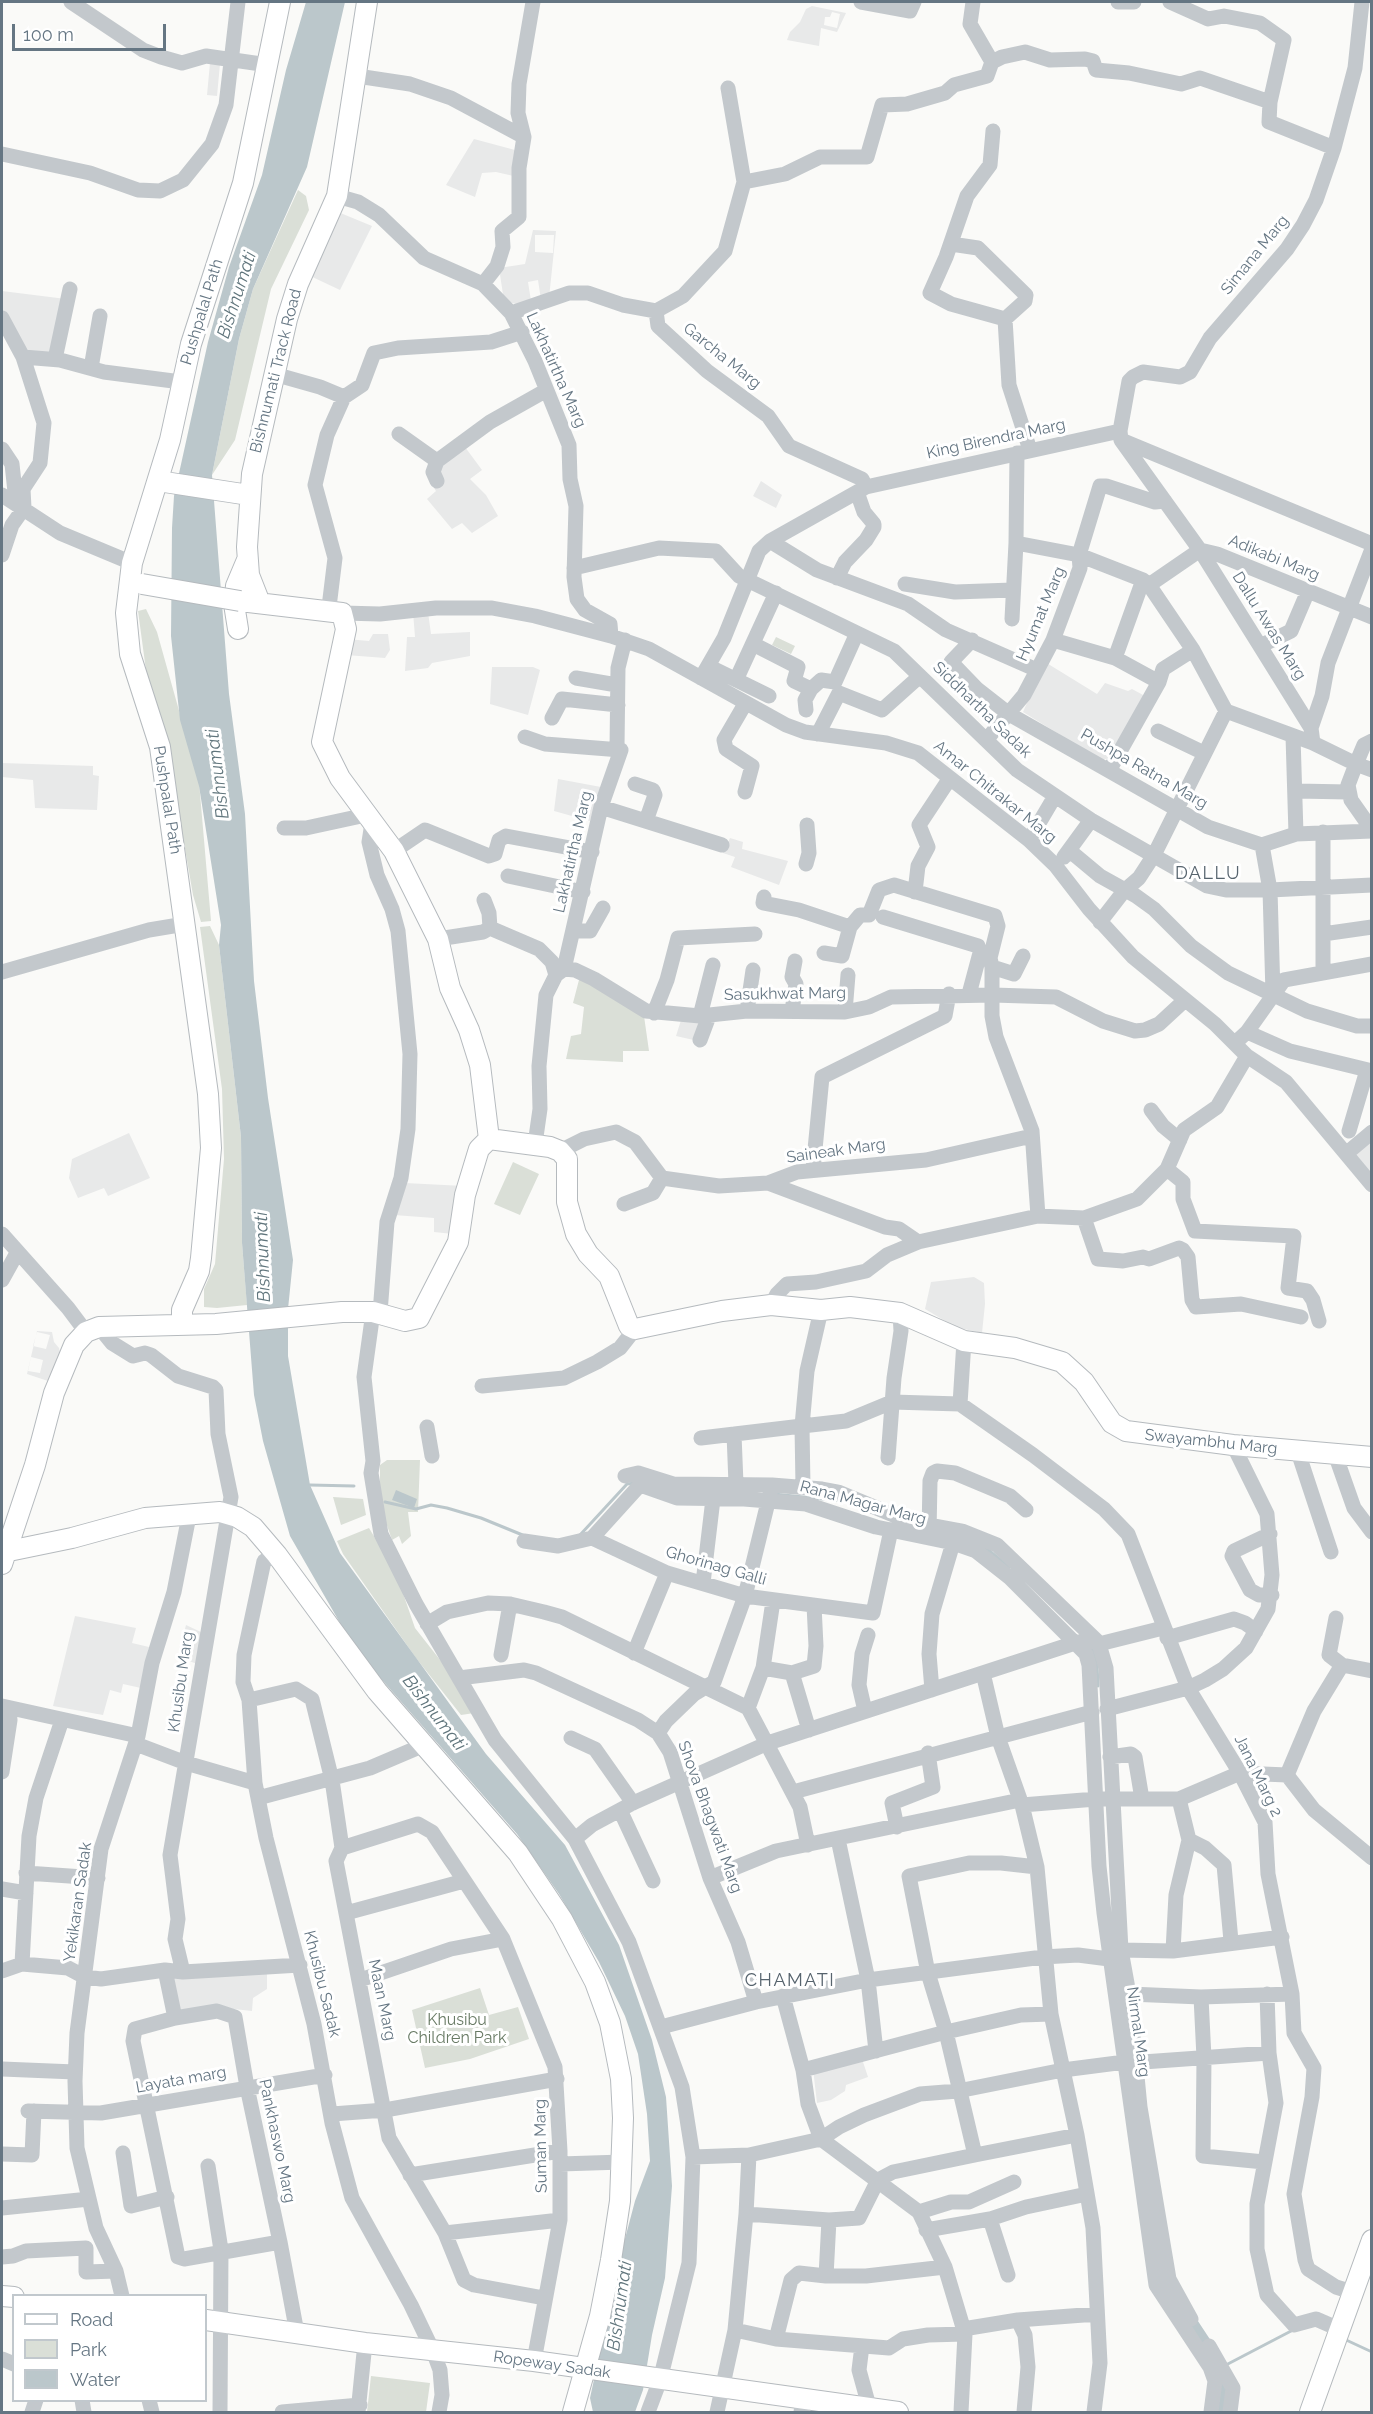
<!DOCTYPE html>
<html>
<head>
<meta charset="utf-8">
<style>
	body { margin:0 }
	#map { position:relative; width:1373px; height:2414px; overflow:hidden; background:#fafaf8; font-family:Raleway,sans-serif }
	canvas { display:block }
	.frame { position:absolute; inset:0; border:3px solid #657683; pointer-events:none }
	.legend { position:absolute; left:12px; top:2294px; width:195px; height:108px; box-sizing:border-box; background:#fff; border:2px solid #c1c8cd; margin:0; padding:8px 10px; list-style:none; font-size:18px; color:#657683 }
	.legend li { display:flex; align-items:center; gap:12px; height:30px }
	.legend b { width:30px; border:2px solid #c1c8cd }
	.scale { position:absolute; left:12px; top:24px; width:154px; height:27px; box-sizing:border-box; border:3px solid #657683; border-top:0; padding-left:8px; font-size:18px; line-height:21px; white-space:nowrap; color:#657683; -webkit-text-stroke:4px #fff; paint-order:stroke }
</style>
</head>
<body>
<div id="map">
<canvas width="1373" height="2414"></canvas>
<div class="frame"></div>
<ul class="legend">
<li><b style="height:8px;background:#fff"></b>Road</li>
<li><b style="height:16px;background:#dadfd7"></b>Park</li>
<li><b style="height:16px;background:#bbc7cb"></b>Water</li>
</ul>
<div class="scale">100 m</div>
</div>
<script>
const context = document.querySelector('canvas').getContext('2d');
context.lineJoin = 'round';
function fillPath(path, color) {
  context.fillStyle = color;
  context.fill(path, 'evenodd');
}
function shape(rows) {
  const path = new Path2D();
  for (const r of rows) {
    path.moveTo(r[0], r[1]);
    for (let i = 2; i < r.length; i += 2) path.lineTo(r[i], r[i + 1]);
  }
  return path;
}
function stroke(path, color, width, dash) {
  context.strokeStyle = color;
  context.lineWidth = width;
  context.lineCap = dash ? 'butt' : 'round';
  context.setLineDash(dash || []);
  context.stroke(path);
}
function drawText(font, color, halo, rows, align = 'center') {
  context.font = font + ' Raleway,sans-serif';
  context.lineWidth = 6;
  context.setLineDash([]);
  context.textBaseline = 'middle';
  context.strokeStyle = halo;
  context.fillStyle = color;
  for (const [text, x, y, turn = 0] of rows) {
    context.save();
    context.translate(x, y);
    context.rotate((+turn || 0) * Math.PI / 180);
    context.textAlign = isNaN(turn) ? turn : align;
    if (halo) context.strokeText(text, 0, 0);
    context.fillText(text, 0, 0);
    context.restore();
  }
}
fillPath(shape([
	[812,6,846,13,837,32,821,28,819,46,787,40,790,32,800,22,806,9],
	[832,12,840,14,837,28,824,25,825,17,830,17],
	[210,63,220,64,217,96,207,95],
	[474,139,515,150,518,177,496,172,482,173,475,197,446,185],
	[338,212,372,226,340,290,306,274],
	[533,230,556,231,549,298,528,307,504,301,499,268,525,264],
	[535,235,554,235,553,253,535,252],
	[538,280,541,300,531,301,528,282],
	[2,291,66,299,53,355,26,355,2,316],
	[465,447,482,470,470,479,486,495,498,516,472,533,462,523,452,529,427,499,436,491,434,488,440,482,433,471],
	[761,481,782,495,776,508,753,496],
	[413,612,428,612,431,634,470,632,470,656,432,663,428,668,405,671,407,637,415,637],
	[373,634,388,634,390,650,385,658,346,655,347,639,369,641],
	[1045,662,1097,694,1105,683,1128,691,1132,689,1145,696,1111,758,1101,760,1023,712],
	[492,667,533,667,540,670,528,715,490,704],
	[2,763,93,766,93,775,99,776,97,810,35,808,33,780,2,777],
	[558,779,601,787,590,821,554,811],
	[730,838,743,842,742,849,788,861,779,885,731,867,735,857,723,853],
	[682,1017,704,1021,698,1041,676,1036],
	[129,1133,150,1178,108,1196,104,1188,78,1198,69,1178,72,1159],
	[1371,1135,1371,1182,1350,1153],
	[405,1183,464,1186,453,1234,434,1232,434,1218,394,1215],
	[974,1277,984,1283,985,1304,982,1333,955,1327,925,1309,931,1282],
	[37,1331,52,1332,54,1342,59,1348,62,1361,55,1380,48,1381,27,1374],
	[37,1332,50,1335,46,1349,33,1346],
	[31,1357,43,1360,40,1373,28,1371],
	[75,1616,136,1628,132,1643,149,1647,141,1688,123,1684,121,1693,110,1690,103,1715,53,1706],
	[186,1625,203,1633,200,1665,178,1657],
	[267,1973,267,1989,253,1998,252,2011,215,2007,178,2012,168,1976],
	[862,2059,868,2077,846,2085,845,2091,831,2100,817,2103,813,2069]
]), '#e8e9e9');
fillPath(shape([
	[298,190,306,196,309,210,271,289,235,440,212,475,239,339,253,289],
	[146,609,157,632,199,782,211,921,201,922,193,895,167,744,150,700,138,611],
	[776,637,795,646,791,654,772,645],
	[210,926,219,945,241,1137,242,1243,247,1305,217,1308,204,1307,204,1289,215,1264,224,1159,222,1089,200,927],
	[580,976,644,1016,649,1051,623,1051,623,1062,566,1059,571,1036,581,1034,584,1007,573,1003],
	[513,1162,539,1174,520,1215,494,1204],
	[387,1460,420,1460,418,1512,408,1512,411,1536,402,1544,399,1536,392,1540,380,1505,380,1465],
	[333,1497,363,1499,366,1515,341,1525],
	[369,1528,396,1573,415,1628,481,1712,461,1715,416,1658,343,1554,337,1541],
	[480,1988,489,2015,518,2007,529,2039,470,2059,425,2068,412,2010],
	[371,2376,430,2383,426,2412,367,2412]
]), '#dadfd7');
fillPath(shape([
	[306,2,345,2,307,167,253,289,239,339,212,475,229,694,245,814,254,981,268,1098,293,1260,288,1309,288,1356,310,1485,340,1553,486,1754,565,1845,619,1945,652,2040,666,2097,672,2186,665,2278,652,2335,643,2390,635,2412,593,2412,590,2398,622,2250,635,2201,650,2161,647,2114,638,2054,625,2016,599,1962,559,1894,517,1834,355,1649,290,1536,263,1441,254,1395,242,1243,241,1137,219,945,221,925,199,786,180,720,171,636,172,528,174,496,208,342,229,267,262,175,286,70],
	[396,1490,417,1499,414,1508,392,1500]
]), '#bbc7cb');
stroke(shape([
	[310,1485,354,1486],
	[774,1494,842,1501],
	[385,1502,416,1509,431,1505,447,1508,481,1518,525,1536],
	[580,1535,627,1484,635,1483],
	[986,1548,1009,1567],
	[1091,1646,1097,1664,1098,1686],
	[1344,2339,1372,2352],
	[1224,2366,1293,2330]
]), '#bbc7cb', 3);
stroke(shape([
	[1188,2315,1211,2350],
	[1220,2412,1223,2374]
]), '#bbc7cb', 10);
const major = shape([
	[158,481,249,495],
	[240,601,342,613,346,629,322,742,340,778,394,851,438,939,450,988,469,1030,480,1065,489,1139],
	[260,603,249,575,247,547,252,474,287,319,298,284,337,196,367,2],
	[238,629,234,604,236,586,247,560],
	[182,1325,182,1310,199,1271,201,1258,211,1148,208,1094,160,747,130,654,126,613,132,563,170,440,191,344,243,183,280,2],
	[4,1552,72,1538,145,1518,220,1512,237,1517,253,1527,277,1555,377,1691,518,1853,562,1919,595,1982,610,2023,621,2079,623,2118,620,2201,611,2260,600,2316,573,2412],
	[2,1564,35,1465,54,1393,74,1345,86,1332,99,1327,216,1324,342,1312,373,1312,405,1321,419,1318,458,1242,465,1195,479,1149,489,1139,550,1147,560,1151,567,1159,567,1202,576,1234,588,1254,609,1276,629,1326,635,1329,722,1311,771,1305,821,1310,850,1307,900,1313,964,1341,1015,1348,1062,1362,1084,1382,1112,1423,1126,1431,1233,1445,1372,1457],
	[2,2296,14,2297],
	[206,2320,365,2343,534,2361,898,2412],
	[1310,2412,1372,2240]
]);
stroke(major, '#b5babe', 22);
stroke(shape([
	[71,2,143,50,161,57,182,63,206,56,268,65],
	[861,2,910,11,914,2],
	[973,2,970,24,992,62],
	[1118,2,1134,2],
	[1170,2,1208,19,1224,16,1260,23,1284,40,1270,102,1269,122,1334,148],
	[357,76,410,84,451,98,524,137],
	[993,131,990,165,967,196,946,257,930,293,951,304,1005,319],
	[2,154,90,173,138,190,160,191,183,180,212,144,226,105,238,2],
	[744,182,785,174,820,157,867,157,882,105,907,104,945,93,954,85,987,76,992,62,1002,57,1025,52,1050,60,1085,59,1093,61,1096,70,1129,73,1181,84,1200,78,1270,102],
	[337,196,358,202,379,215,424,258,483,284,511,313,535,361,569,445,570,479,576,506,574,577,577,599,585,610,610,624,611,636],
	[951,244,978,248,1026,295,1025,301,1005,319,1009,385,1030,450],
	[483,284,497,266,503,247,502,231,519,217,519,168,524,137,518,113,519,84,533,2],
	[656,311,683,296,725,251,744,182,728,88],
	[511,313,569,293,588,293,623,305,656,311,658,326,707,371,768,416,789,446,862,479,866,487],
	[2,318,23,357,44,423,40,463,23,489,24,508],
	[522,332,491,342,398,348,374,353,362,385,344,397,327,435,315,485,335,558,329,607,342,613,380,614,436,608,492,608,535,616,611,636,649,649,786,725,805,732,886,743,918,753,1029,840,1055,865,1089,909,1133,957,1215,1024,1247,1056,1286,1082,1372,1185],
	[23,357,60,360,104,372,181,382],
	[55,359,70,289],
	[91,368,100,316],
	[274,374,320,387,344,397],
	[1120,431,1129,381,1133,377,1143,372,1180,377,1190,372,1210,338,1287,249,1303,225,1316,200,1334,148,1355,68,1362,2],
	[399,434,437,461],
	[1121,440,1372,544],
	[2,449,12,464,15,492,20,501],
	[1017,453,1016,543,1079,555,1143,580,1149,585,1193,650,1226,711,1313,743],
	[437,481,433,472,437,461,490,422,545,391],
	[2,495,60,533,132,563],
	[770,541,817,570,908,604,946,630,1037,670],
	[2,555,12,525,24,508],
	[574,568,659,548,716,551,739,576,894,651,1017,770,1091,820,1207,886,1226,890,1270,890,1372,885],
	[837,578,845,562,866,540,874,527,874,524,864,512,857,492],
	[905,584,955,592,1013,590],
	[1149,585,1200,550,1217,554,1372,617],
	[1012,619,1016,543],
	[972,640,951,662,977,689,1009,714,1208,827,1262,845,1296,834,1372,831],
	[1053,640,1115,658,1159,682],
	[753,644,798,667,794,681,811,689,821,680,835,682,857,633],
	[1260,646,1291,631,1308,591],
	[1115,658,1143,580],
	[708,666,769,696],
	[576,678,617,685],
	[701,678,724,638,759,551,770,541,866,487,1120,431,1121,440,1200,550,1260,646,1311,728,1313,743,1356,764,1364,745,1372,741],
	[736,680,776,593],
	[745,704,724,740,726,749,752,766,745,792],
	[806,710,805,700,811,689],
	[552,718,562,699,618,705],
	[1311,728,1322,696,1328,663,1372,549],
	[1158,731,1204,753],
	[818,734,839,693,882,710,920,676],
	[1293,736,1296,834],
	[525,737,545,744,621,750],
	[987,739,1024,695,1053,640,1080,568,1079,555,1100,486,1106,486,1155,502,1165,501],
	[1110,769,1159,682,1163,669,1193,650],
	[1372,770,1356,764,1348,785,1351,800,1372,830],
	[635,784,653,790,655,795,646,821],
	[1297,791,1348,792],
	[601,807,722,845],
	[372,823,369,842,377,875,392,909,398,931,410,1054,408,1129,401,1178,387,1222,380,1313],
	[284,828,306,828,366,815],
	[1323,832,1323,973],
	[1029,840,1055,796],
	[1262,845,1270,890,1273,994],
	[394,851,425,830,489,856,495,854,499,840,506,836,592,852],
	[1070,851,1100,876,1136,896,1154,909,1191,946,1228,973,1307,1011,1357,1026,1372,1026],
	[1064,857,1091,820],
	[806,864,809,853,807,825],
	[508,876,583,892],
	[915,892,918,866,928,847,919,825,950,778],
	[764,897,763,903,799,910,850,927,860,915,869,915,879,890,894,885,995,916,998,926,990,958,992,967,1014,974,1023,956],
	[484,900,489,913,490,928],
	[883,917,978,946,980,953,969,994],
	[1100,922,1124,891,1139,878,1154,855,1226,711],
	[573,931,590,931,603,908],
	[1323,934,1372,927],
	[438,939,483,932,490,928,539,949,552,962,556,975],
	[824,953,842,956,850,927],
	[992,967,992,1016,996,1037,1032,1131,1038,1216],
	[564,969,601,807,621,750,617,748,618,668,625,640],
	[2,972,149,930,185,924],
	[747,1011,753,970],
	[792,1011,796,984,792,977,795,961],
	[845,1012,848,975],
	[654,1013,667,980,678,938,755,934],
	[700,1016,713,965],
	[1247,1032,1290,1051,1372,1071],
	[700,1040,709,1016],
	[1235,1043,1247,1032,1284,980,1372,964],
	[1151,1110,1163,1126,1180,1140],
	[1349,1131,1367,1070],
	[528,1145,535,1144,540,1109,539,1066,546,995,556,975,564,969,575,970,594,979,646,1011,700,1016,747,1011,845,1012,869,1007,891,997,993,995,1056,997,1103,1021,1135,1031,1145,1030,1159,1024,1185,1000],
	[560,1151,584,1139,616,1132,635,1142,662,1178,719,1186,768,1183,797,1172,926,1160,1032,1136],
	[1347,1153,1372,1132],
	[1167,1169,1183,1182,1183,1199,1195,1231,1294,1236,1288,1288,1307,1291,1313,1300,1319,1321],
	[813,1170,822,1077,945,1016,949,994],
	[768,1183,885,1227,899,1229,918,1242],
	[624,1204,653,1193,662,1178],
	[1084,1218,1098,1259,1123,1261,1143,1257,1149,1259,1179,1248,1183,1250,1188,1257,1192,1300,1196,1307,1241,1304,1301,1317],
	[2,1234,68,1308,86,1332],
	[2,1280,17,1253],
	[771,1305,777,1294,787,1284,816,1282,866,1271,887,1255,918,1242,1038,1216,1084,1218,1137,1199,1167,1169,1184,1130,1217,1107,1247,1056],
	[373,1312,364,1377,373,1461,371,1473,381,1534,416,1604,495,1740,575,1839,629,1942,682,2087,693,2157,689,2263,660,2380,648,2412],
	[99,1327,112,1343,133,1356,145,1353,151,1355,178,1376,213,1387,216,1390,218,1434,231,1497,170,1855,178,1919,175,1939,183,1972],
	[964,1341,960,1404,1033,1455,1104,1509,1128,1534,1188,1688,1240,1773,1265,1822,1268,1874,1292,1994,1294,2033,1314,2068,1312,2097,1294,2194,1305,2260,1308,2269,1336,2287,1352,2292],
	[482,1386,564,1378,597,1362,620,1348,635,1329],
	[427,1427,432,1456],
	[734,1434,736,1484],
	[701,1438,802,1426,807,1371,821,1310],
	[1298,1452,1331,1552],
	[1335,1454,1354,1508,1372,1532],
	[888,1458,894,1378,901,1331,900,1313],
	[625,1476,638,1473,673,1484,772,1485,822,1489,838,1492,908,1521,962,1531,997,1545,1097,1641],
	[803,1487,802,1426,846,1421,892,1402,960,1404],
	[929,1533,930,1481,933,1473,937,1471,955,1473,1010,1496,1026,1510],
	[1270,1534,1234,1551,1232,1556,1250,1590,1259,1595,1272,1595],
	[592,1538,667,1573,745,1596,873,1613,891,1530],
	[524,1541,558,1546,592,1538,640,1485,677,1498,744,1499,806,1504,876,1527,953,1543,976,1551,1009,1577,1086,1654,1089,1665,1099,1866,1104,1913,1156,2285,1210,2367,1215,2381,1211,2412],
	[277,1555,264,1561,244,1655,243,1682,249,1700,255,1783,266,1838,314,2024,332,2123,352,2198,411,2305,433,2351,440,2370,442,2395,439,2412],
	[703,1583,713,1499],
	[1336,1618,1329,1655,1342,1665,1372,1671],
	[427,1624,447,1612,488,1603,510,1604,544,1612,562,1617,748,1708,800,1807,808,1845],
	[1167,1638,1234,1619,1245,1623,1256,1631],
	[1099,1644,1106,1668,1121,1950,1129,1994,1201,1997,1292,1994],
	[634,1653,667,1573],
	[501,1655,510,1604],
	[763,1668,792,1673,814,1666,816,1646,814,1605],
	[792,1673,809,1730],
	[983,1673,998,1737,1022,1805,1037,1867,1051,2014,1077,2135,1093,2228,1100,2363,1094,2412],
	[459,1678,524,1670,536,1673,638,1720,658,1733,670,1752,710,1878,738,1942,756,2002],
	[932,1690,929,1654,932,1614,953,1543],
	[249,1700,296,1689,312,1699,332,1780,342,1848],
	[2,1706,138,1736],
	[748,1708,763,1668,773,1601],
	[1107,1709,1188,1688,1205,1680,1223,1669,1246,1648,1268,1609,1272,1575,1267,1514,1233,1445],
	[865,1711,859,1685,862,1654,868,1635],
	[658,1733,666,1721,694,1694,714,1682,745,1596,770,1494],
	[571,1738,595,1749,633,1803],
	[136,1744,186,1763,255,1783],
	[1110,1757,1131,1754,1135,1757,1142,1799,1179,1799,1189,1840,1176,1895,1173,1951],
	[2,1772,10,1720,9,1708],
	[1287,1775,1314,1810,1372,1858],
	[793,1792,1092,1712],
	[258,1798,370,1768,424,1745],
	[1179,1799,1240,1773,1287,1775,1314,1711,1342,1665],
	[1022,1805,1096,1799,1142,1799],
	[620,1810,653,1881],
	[897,1827,892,1803,933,1787,928,1753],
	[575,1839,592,1825,633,1803,768,1743,1078,1642,1097,1641,1099,1644,1163,1628],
	[838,1839,868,1980,876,2051],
	[1189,1840,1205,1848,1224,1865,1231,1941],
	[342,1848,418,1824,432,1832,503,1939,555,2067,560,2151,560,2220,534,2361],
	[342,1848,336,1861,389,2138,445,2233,464,2280,474,2285,544,2298],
	[1037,1867,1001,1863,969,1863,909,1876,928,1973,946,2032,975,2155,1077,2135],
	[26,1873,98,1878],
	[710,1878,776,1851,1020,1800],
	[2,1889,26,1893],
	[346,1913,464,1881],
	[1121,1950,1173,1951,1282,1937],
	[22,1964,29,1836,36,1798,62,1720],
	[165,1970,175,2018],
	[2,1971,22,1964,68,1968,85,1977,101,1979,165,1970,183,1972,300,1965],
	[360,1980,451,1949,503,1939],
	[1129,1994,1140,2107,1169,2279,1191,2319],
	[1267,1994,1269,2053,1276,2103,1257,2204,1257,2249,1267,2295,1294,2325,1316,2319,1339,2329],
	[783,1996,803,2070,808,2104,821,2139,919,2212,945,2267,965,2334,961,2412],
	[1201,1997,1204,2058,1203,2156,1264,2162],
	[661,2027,756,2002,868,1980,1043,1957,1078,1955,1109,1959],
	[1143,2062,1269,2053],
	[2,2069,75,2072],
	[803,2070,946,2032,1021,2015,1051,2014],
	[28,2111,101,2113,325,2075],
	[332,2114,385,2110,557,2079],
	[123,2153,131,2206,167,2197],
	[2,2154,32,2155,34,2111],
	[693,2157,749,2155,821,2139,839,2127,864,2115,920,2094,958,2091,1063,2070,1125,2062],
	[560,2164,623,2162],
	[208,2166,221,2250,220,2412],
	[410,2175,560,2151],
	[2,2208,89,2199],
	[919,2212,951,2202,969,2202,1014,2182],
	[746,2214,829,2220,859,2218,878,2180,893,2172,975,2155],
	[990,2219,1008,2275],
	[926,2230,990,2219,1026,2207,1087,2194],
	[445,2233,560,2220],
	[280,2242,184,2259,178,2257,133,2041,135,2029,175,2018,217,2011,235,2017,247,2087,280,2242,297,2333],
	[2,2257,13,2256,26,2251,86,2248,86,2272,116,2271],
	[826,2276,866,2276,945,2267],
	[122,2296,116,2271,96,2228,77,2148,75,2081,77,2033,101,1849,138,1736,152,1663,174,1592,189,1516],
	[1018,2320,1025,2335,1028,2367,1024,2412],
	[963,2329,1018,2320,1097,2314],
	[735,2330,776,2339,791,2280,799,2273,826,2276,829,2220],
	[776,2339,889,2348,903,2339,928,2335,965,2334],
	[862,2346,859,2370,867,2399,866,2408],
	[1209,2346,1233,2388,1230,2412],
	[2,2359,14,2364],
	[82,2400,84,2412],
	[149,2400,152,2412],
	[32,2412,36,2400],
	[282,2412,360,2405],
	[358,2412,365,2343],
	[717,2412,735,2330,746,2214,749,2155],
	[801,2412,803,2400]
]), '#c3c8cc', 15);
stroke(major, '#fff', 20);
const majorBridge = shape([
	[142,584,240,601]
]);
stroke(majorBridge, '#b5babe', 22, []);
stroke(shape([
	[1125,2062,1143,2062]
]), '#c3c8cc', 15);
stroke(majorBridge, '#fff', 20);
drawText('16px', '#657683', '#fff', [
	["Simana Marg",1255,255,-51],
	["Pushpalal Path",202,312,-73],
	["Garcha Marg",722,356,39],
	["Lakhatirtha Marg",556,370,66],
	["Bishnumati Track Road",276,371,-76],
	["King Birendra Marg",996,439,-12],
	["Adikabi Marg",1274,558,22],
	["Hyumat Marg",1041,614,-67],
	["Dallu Awas Marg",1269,626,58],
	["Siddhartha Sadak",982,710,44],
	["Pushpa Ratna Marg",1144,769,30],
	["Amar Chitrakar Marg",995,792,39],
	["Pushpalal Path",167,800,81],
	["Lakhatirtha Marg",573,852,-77],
	["Sasukhwat Marg",785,994,-1],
	["Saineak Marg",836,1151,-8],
	["Swayambhu Marg",1211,1442,6],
	["Rana Magar Marg",863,1503,15],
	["Ghorinag Galli",716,1566,16],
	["Khusibu Marg",181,1682,-82],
	["Jana Marg 2",1258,1776,64],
	["Shova Bhagwati Marg",710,1817,70],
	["Yekikaran Sadak",78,1902,-82],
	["Khusibu Sadak",322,1984,76],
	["Maan Marg",382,2000,78],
	["Nirmal Marg",1138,2032,82],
	["Layata marg",181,2080,-10],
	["Pankhaswo Marg",277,2141,78],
	["Suman Marg",541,2146,-91],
	["Ropeway Sadak",552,2365,8]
]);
drawText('16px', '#687a64', '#fff', [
	["Khusibu",457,2020],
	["Children Park",457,2038]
]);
drawText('italic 18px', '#60757c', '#fff', [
	["Bishnumati",237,295,-72],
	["Bishnumati",218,774,-97],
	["Bishnumati",263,1257,-92],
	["Bishnumati",434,1713,52],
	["Bishnumati",620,2306,-82]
]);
context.letterSpacing = '1.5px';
drawText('18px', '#57646e', '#fff', [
	["DALLU",1208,874],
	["CHAMATI",790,1981]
]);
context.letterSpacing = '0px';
</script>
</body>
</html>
